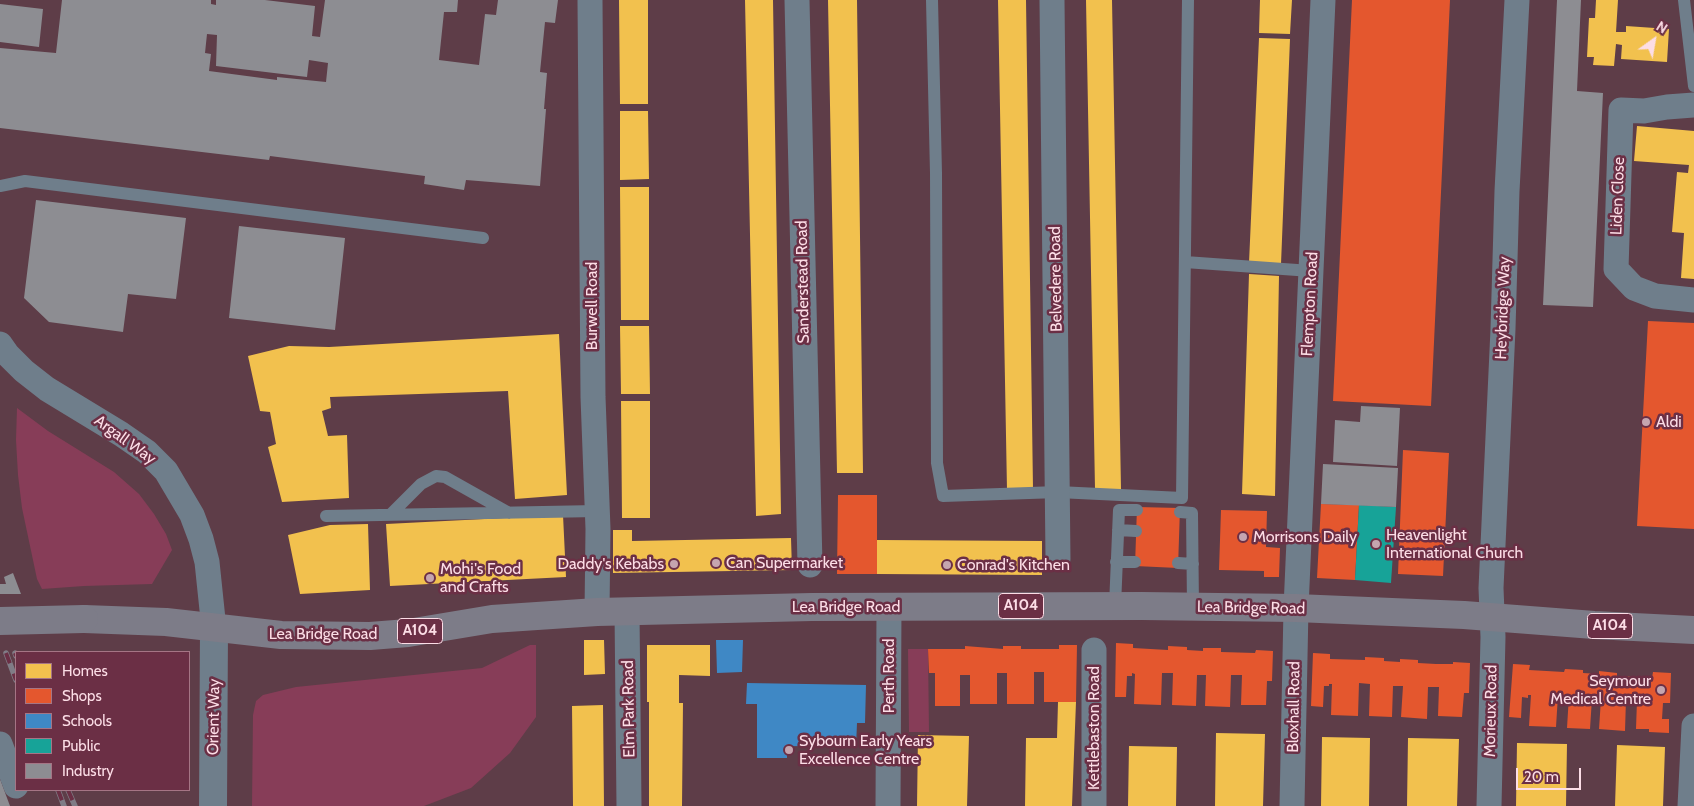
<!DOCTYPE html>
<html>
<head>
<meta charset="utf-8">
<style>
	body { margin:0 }
	#map { position:relative; width:1694px; height:806px; overflow:hidden; background:#5e3d48; font-family:Cabin,sans-serif }
	canvas { display:block }
	.legend { position:absolute; left:15px; top:651px; width:175px; height:140px; box-sizing:border-box; background:#6b2f45; border:1px solid #a57585; margin:0; padding:6px 9px; list-style:none; font-size:15px; color:#fcdde6 }
	.legend li { display:flex; align-items:center; gap:10px; height:25px }
	.legend b { width:25px; border:1px solid #a57585 }
	.north { position:absolute; left:1629px; top:15px; width:50px; height:50px; -webkit-text-stroke:4px #6b2f45; paint-order:stroke; rotate:32deg; font-size:14px; font-weight:700; line-height:20px; text-align:center; color:#fcdde6 }
	.north::after { content:''; display:block; margin:auto; width:18px; height:22px; background:#fcdde6; clip-path:polygon(50% 0,100% 100%,50% 72%,0 100%) }
	.scale { position:absolute; left:1516px; top:768px; width:65px; height:22px; box-sizing:border-box; border:2px solid #fcdde6; border-top:0; padding-left:6px; font-size:15px; line-height:18px; white-space:nowrap; color:#fcdde6; -webkit-text-stroke:4px #6b2f45; paint-order:stroke }
</style>
</head>
<body>
<div id="map">
<canvas width="1694" height="806"></canvas>
<ul class="legend">
<li><b style="height:14px;background:#f2c14e"></b>Homes</li>
<li><b style="height:14px;background:#e4572e"></b>Shops</li>
<li><b style="height:14px;background:#3f88c5"></b>Schools</li>
<li><b style="height:14px;background:#17a398"></b>Public</li>
<li><b style="height:14px;background:#8d8d92"></b>Industry</li>
</ul>
<div class="north">N</div>
<div class="scale">20 m</div>
</div>
<script>
const context = document.querySelector('canvas').getContext('2d');
context.lineJoin = 'round';
function fillPath(path, color) {
  context.fillStyle = color;
  context.fill(path, 'evenodd');
}
function shape(rows) {
  const path = new Path2D();
  for (const r of rows) {
    path.moveTo(r[0], r[1]);
    for (let i = 2; i < r.length; i += 2) path.lineTo(r[i], r[i + 1]);
  }
  return path;
}
function stroke(path, color, width, dash) {
  context.strokeStyle = color;
  context.lineWidth = width;
  context.lineCap = dash ? 'butt' : 'round';
  context.setLineDash(dash || []);
  context.stroke(path);
}
function drawText(font, color, halo, rows, align = 'center') {
  context.font = font + ' Cabin,sans-serif';
  context.lineWidth = 5;
  context.setLineDash([]);
  context.textBaseline = 'middle';
  context.strokeStyle = halo;
  context.fillStyle = color;
  for (const [text, x, y, turn = 0] of rows) {
    context.save();
    context.translate(x, y);
    context.rotate((+turn || 0) * Math.PI / 180);
    context.textAlign = isNaN(turn) ? turn : align;
    if (halo) context.strokeText(text, 0, 0);
    context.fillText(text, 0, 0);
    context.restore();
  }
}
fillPath(shape([
	[17,408,48,431,114,472,139,494,154,514,166,534,172,550,152,584,84,586,42,589,37,579,22,508,18,475,16,440],
	[530,645,536,645,536,717,510,753,471,788,424,806,252,806,253,715,256,701,263,695,296,687,482,668],
	[908,649,928,649,929,732,909,732]
]), '#873d58');
fillPath(shape([
	[619,0,648,0,648,104,620,104],
	[745,0,773,0,781,514,756,516],
	[828,0,857,0,863,473,837,473],
	[998,0,1026,0,1033,489,1007,490],
	[1086,0,1112,0,1121,489,1095,489],
	[1260,0,1292,0,1290,34,1259,33],
	[1596,0,1618,0,1616,32,1626,32,1626,26,1669,29,1667,62,1621,59,1622,45,1616,44,1614,66,1593,65,1594,57,1587,57,1589,18,1595,18],
	[1259,38,1290,39,1281,264,1249,263],
	[620,111,648,111,649,179,620,180],
	[1637,126,1694,131,1694,279,1681,278,1684,233,1672,232,1677,172,1688,173,1689,165,1634,161],
	[620,187,649,187,649,320,621,320],
	[1249,274,1279,276,1275,496,1242,494],
	[620,326,649,326,650,394,621,394],
	[559,334,567,495,515,499,508,391,330,397,331,408,322,411,328,436,347,435,349,498,282,502,268,447,276,444,270,412,260,411,248,356,289,346,329,347],
	[621,401,650,401,650,518,622,518],
	[563,515,566,577,390,586,386,524],
	[368,524,370,590,300,594,288,535,330,525],
	[613,530,632,530,632,541,791,538,792,570,613,573],
	[877,540,1042,541,1042,575,877,574],
	[584,640,604,640,605,674,584,675],
	[647,645,710,645,710,676,679,675,679,703,683,703,682,806,649,806,649,702,647,702],
	[1058,702,1076,702,1072,806,1025,806,1026,738,1057,738],
	[603,705,604,806,573,806,572,706],
	[1216,733,1265,734,1263,806,1215,806],
	[918,735,969,736,967,806,917,806],
	[1322,737,1370,738,1369,806,1321,806],
	[1408,738,1459,739,1457,806,1407,806],
	[1517,743,1567,744,1566,806,1516,806],
	[1617,745,1665,747,1663,806,1615,806],
	[1129,746,1177,747,1176,806,1128,806]
]), '#f2c14e');
fillPath(shape([
	[1352,0,1450,0,1431,406,1333,401],
	[1648,321,1694,323,1694,529,1637,526],
	[1403,450,1449,453,1443,576,1398,574],
	[838,495,877,495,877,574,837,574],
	[1321,504,1359,505,1355,580,1317,578],
	[1137,507,1180,508,1178,568,1135,566],
	[1221,510,1267,511,1266,547,1280,548,1279,577,1264,577,1264,571,1219,570],
	[1116,643,1133,644,1133,648,1168,650,1168,646,1187,647,1187,650,1203,651,1203,648,1221,648,1221,652,1255,653,1256,650,1273,651,1272,681,1267,681,1266,705,1241,705,1242,675,1231,675,1230,707,1205,706,1206,675,1197,675,1196,706,1172,705,1173,673,1162,673,1161,705,1134,704,1135,674,1132,673,1132,676,1127,676,1126,697,1115,697],
	[1059,645,1077,645,1076,702,1044,702,1044,672,1034,672,1034,704,1007,704,1007,673,997,673,997,704,970,704,970,675,960,675,960,706,935,706,935,673,929,673,928,649,965,649,965,646,1003,649,1003,646,1021,646,1021,649,1059,649],
	[1313,653,1330,654,1330,659,1365,660,1365,657,1384,658,1384,661,1400,662,1400,659,1418,660,1418,663,1436,664,1453,664,1453,662,1470,663,1469,693,1464,693,1462,717,1438,716,1439,687,1428,687,1427,719,1401,717,1403,686,1393,686,1392,717,1369,716,1370,684,1359,683,1358,716,1331,715,1332,684,1329,684,1329,686,1324,686,1323,707,1311,706],
	[1513,664,1530,665,1529,670,1564,672,1565,669,1583,670,1583,673,1599,674,1599,671,1617,673,1617,676,1652,678,1653,672,1671,673,1670,703,1663,703,1662,719,1669,719,1669,733,1649,732,1649,729,1636,729,1637,700,1626,699,1625,731,1599,729,1601,699,1598,698,1592,698,1590,729,1567,728,1569,695,1558,695,1556,727,1529,726,1531,695,1528,695,1528,698,1522,697,1521,718,1509,717]
]), '#e4572e');
fillPath(shape([
	[716,640,743,640,742,672,717,673],
	[747,683,866,685,865,723,857,723,856,747,787,746,787,758,757,758,757,704,746,704]
]), '#3f88c5');
fillPath(shape([
	[1359,505,1396,507,1391,583,1355,580]
]), '#17a398');
fillPath(shape([
	[62,0,211,0,211,4,216,5,216,0,265,0,315,6,312,36,320,37,325,0,458,0,457,12,444,12,439,60,479,65,485,14,496,15,498,0,558,0,555,23,545,22,540,72,547,73,544,109,546,109,540,186,466,180,464,190,424,184,425,176,270,156,269,160,0,128,0,48,56,53],
	[207,34,217,35,216,66,307,77,309,60,328,63,326,82,277,77,277,80,209,71,211,54,205,53],
	[1557,0,1581,0,1577,91,1603,93,1593,307,1543,305],
	[0,4,43,9,39,47,0,42],
	[36,200,186,218,176,299,128,294,123,332,49,322,24,298],
	[239,226,345,238,335,330,229,318],
	[1361,406,1400,408,1397,466,1333,462,1335,420,1360,422],
	[1323,464,1398,468,1396,507,1321,504],
	[13,573,21,594,0,594,0,584,6,584,4,577],
	[0,779,10,806,0,806]
]), '#8d8d92');
stroke(shape([
	[932,0,936,173,937,463,943,496,1058,492,1182,498,1188,0],
	[1684,0,1694,86],
	[0,186,25,181,483,238],
	[1185,262,1311,271],
	[1180,512,1192,513,1193,607],
	[390,515,421,484,436,476,445,477,509,513],
	[326,516,597,511],
	[1118,530,1136,531],
	[1116,562,1135,562],
	[1178,563,1193,564],
	[1115,606,1119,510,1137,510]
]), '#6f7e8b', 12);
stroke(shape([
	[590,0,593,397,598,529,597,612],
	[797,0,810,565],
	[1052,0,1058,559],
	[1694,105,1667,107,1644,111,1621,110,1616,269,1634,288,1655,296,1694,300],
	[0,344,7,354,24,371,47,389,121,434,147,452,166,471,192,515,201,539,207,562,214,629],
	[627,611,629,806],
	[0,744,16,786],
	[888,806,889,607],
	[1094,806,1094,650],
	[1292,806,1296,608,1323,0],
	[1489,806,1493,637,1491,588,1503,329,1507,191,1517,0],
	[1690,806,1694,726]
]), '#6f7e8b', 25);
stroke(shape([
	[213,806,214,629]
]), '#6f7e8b', 28);
stroke(shape([
	[84,619,166,622,281,635,370,636,408,633,492,619,597,612,812,607,1142,606,1296,608,1464,615,1594,625,1694,630]
]), '#7d7c88', 28);
const rail = shape([
	[6,653,16,680],
	[15,653,16,656],
	[58,790,64,806],
	[68,790,75,806]
]);
stroke(rail, '#807c86', 5.5);
stroke(rail, '#6b2f45', 4, [11]);
stroke(shape([
	[0,621,84,619]
]), '#7d7c88', 28);
for (const [x, y, r, color] of [
	[1646,422,5,"#c5a5af"],
	[1243,537,5,"#c5a5af"],
	[1376,544,5,"#c5a5af"],
	[716,563,5,"#c5a5af"],
	[674,564,5,"#c5a5af"],
	[947,565,5,"#c5a5af"],
	[430,578,5,"#c5a5af"],
	[1661,690,5,"#c5a5af"],
	[789,750,5,"#c5a5af"]
]) {
  const dot = new Path2D();
  dot.arc(x, y, r, 0, 2 * Math.PI);
  context.fillStyle = color;
  context.fill(dot);
  stroke(dot, '#6b2f45', 2);
}
for (const [x, y, w] of [
	[1021,606,45],
	[1610,626,45],
	[420,631,45]
]) {
  const box = new Path2D();
  box.roundRect(x - w / 2, y - 12.5, w, 25, 4);
  context.fillStyle = '#6b2f45';
  context.fill(box);
  stroke(box, '#fcdde6', 1);
}
drawText('bold 15px', '#fcdde6', null, [
	["A104",1021,606],
	["A104",1610,626],
	["A104",420,631]
]);
drawText('16px', '#fcdde6', '#6b2f45', [
	["Liden Close",1618,196,-88],
	["Belvedere Road",1056,279,-91],
	["Sanderstead Road",803,282,-91],
	["Flempton Road",1310,304,-87],
	["Burwell Road",592,306,-90],
	["Heybridge Way",1503,308,-88],
	["Argall Way",125,440,36],
	["Lea Bridge Road",846,607],
	["Lea Bridge Road",1251,608,1],
	["Lea Bridge Road",323,634],
	["Perth Road",889,676,-90],
	["Bloxhall Road",1294,707,-89],
	["Elm Park Road",629,709,-91],
	["Morieux Road",1491,711,-89],
	["Orient Way",214,717,-89],
	["Kettlebaston Road",1094,728,-90]
]);
drawText('16px', '#fcdde6', '#6b2f45', [
	["Aldi",1656,422],
	["Heavenlight",1386,535],
	["International Church",1386,553],
	["Morrisons Daily",1253,537],
	["Can Supermarket",726,563],
	["Daddy's Kebabs",664,564,"right"],
	["Conrad's Kitchen",957,565],
	["Mohi's Food",440,569],
	["and Crafts",440,587],
	["Seymour",1651,681,"right"],
	["Medical Centre",1651,699,"right"],
	["Sybourn Early Years",799,741],
	["Excellence Centre",799,759]
], 'left');
</script>
</body>
</html>
